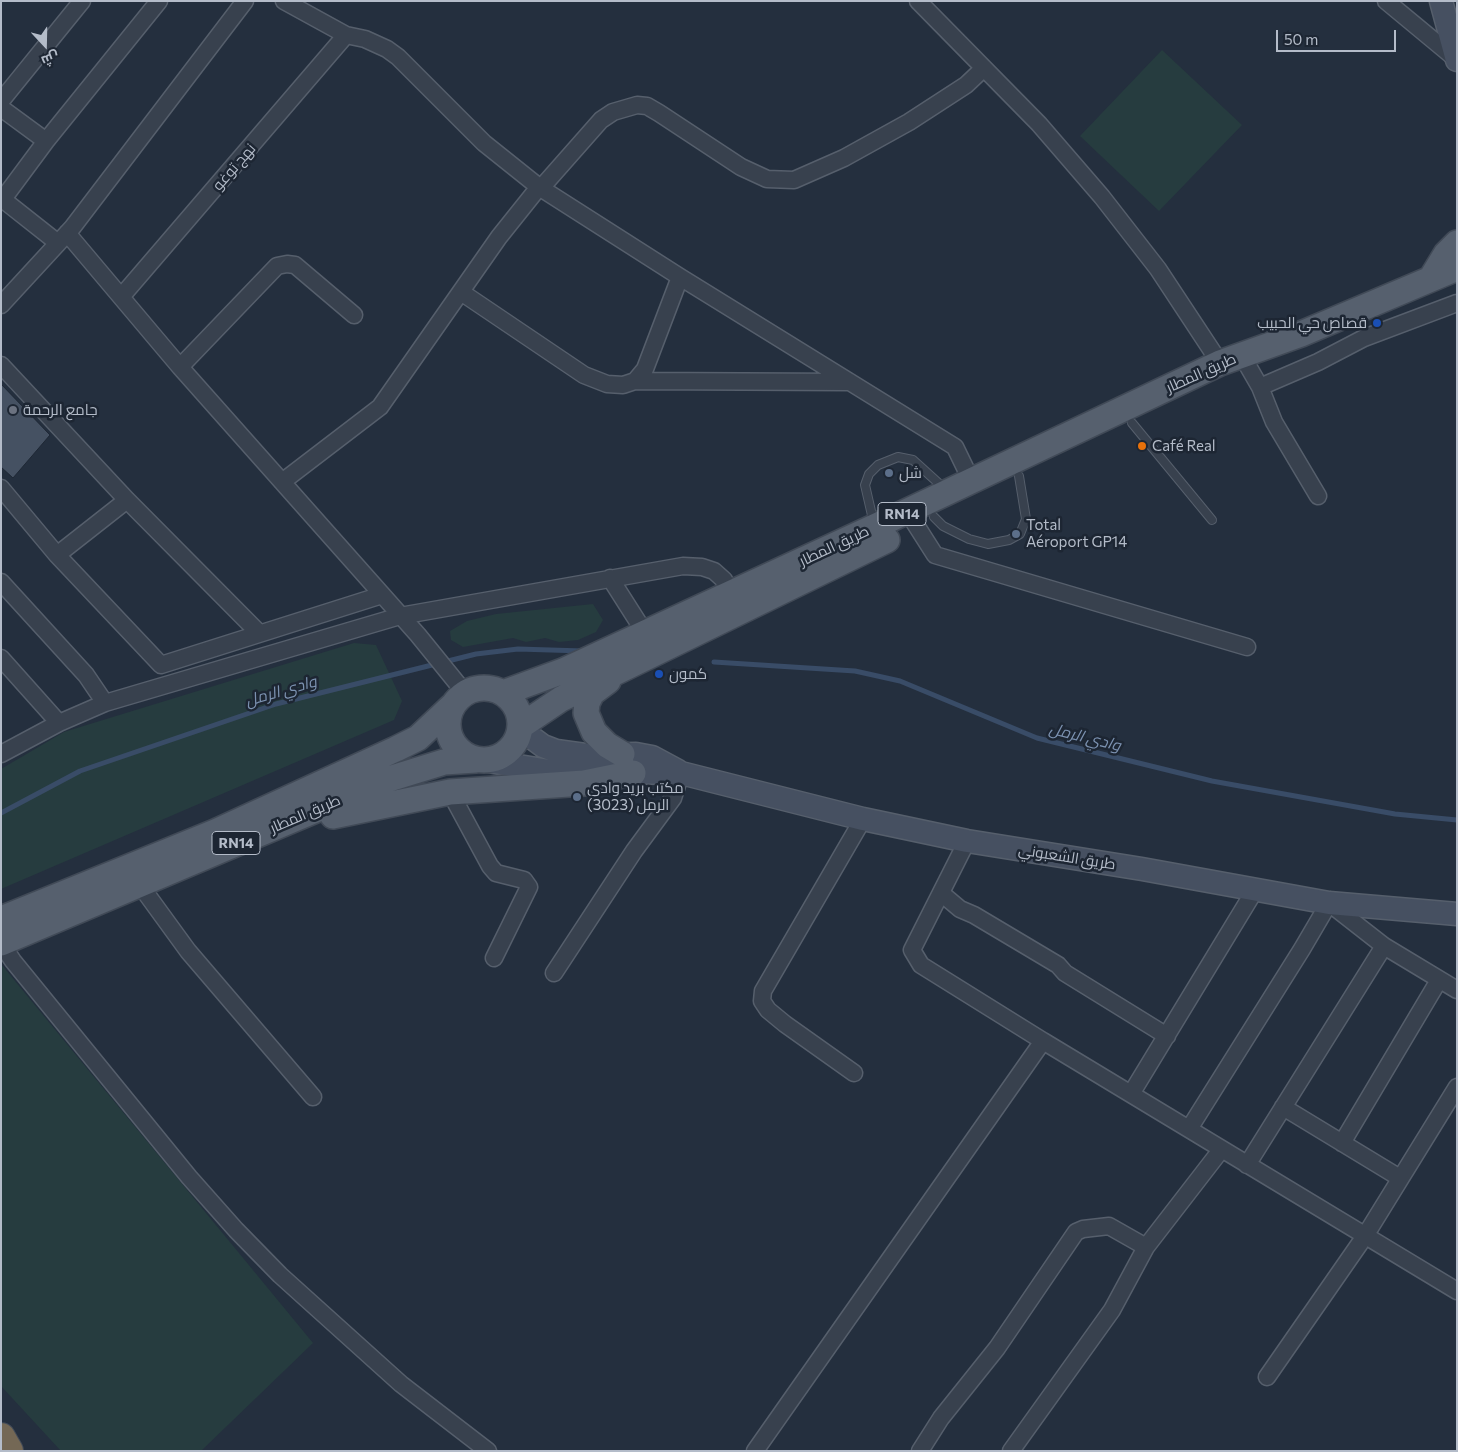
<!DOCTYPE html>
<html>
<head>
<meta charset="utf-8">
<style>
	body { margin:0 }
	#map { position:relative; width:1458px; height:1452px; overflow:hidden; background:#242f3e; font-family:Commissioner,Cairo,sans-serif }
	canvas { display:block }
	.frame { position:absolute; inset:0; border:2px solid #b4bcc9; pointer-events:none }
	.north { position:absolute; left:20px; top:20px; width:50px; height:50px; -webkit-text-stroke:4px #1d2633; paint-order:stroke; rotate:159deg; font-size:14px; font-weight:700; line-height:20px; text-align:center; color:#b4bcc9 }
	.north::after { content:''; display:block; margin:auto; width:18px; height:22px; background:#b4bcc9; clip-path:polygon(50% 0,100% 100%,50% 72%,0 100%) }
	.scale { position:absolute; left:1276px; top:30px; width:120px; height:22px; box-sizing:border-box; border:2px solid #b4bcc9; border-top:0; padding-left:6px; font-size:15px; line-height:18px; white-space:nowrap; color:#b4bcc9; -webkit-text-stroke:4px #1d2633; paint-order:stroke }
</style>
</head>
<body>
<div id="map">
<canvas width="1458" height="1452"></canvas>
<div class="frame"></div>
<div class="north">ش</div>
<div class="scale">50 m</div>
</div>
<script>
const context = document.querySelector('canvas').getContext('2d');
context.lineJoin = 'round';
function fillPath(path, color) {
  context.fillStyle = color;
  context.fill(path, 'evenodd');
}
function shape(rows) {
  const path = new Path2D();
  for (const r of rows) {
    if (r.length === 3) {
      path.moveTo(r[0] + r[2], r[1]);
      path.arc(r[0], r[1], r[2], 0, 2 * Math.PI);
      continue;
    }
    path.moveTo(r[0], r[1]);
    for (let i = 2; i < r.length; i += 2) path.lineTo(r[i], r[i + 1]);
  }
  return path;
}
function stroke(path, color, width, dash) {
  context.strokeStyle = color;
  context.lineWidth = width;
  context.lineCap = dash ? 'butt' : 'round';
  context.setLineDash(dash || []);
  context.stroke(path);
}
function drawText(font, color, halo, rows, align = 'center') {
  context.font = font + ' Commissioner,Cairo,sans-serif';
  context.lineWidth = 5;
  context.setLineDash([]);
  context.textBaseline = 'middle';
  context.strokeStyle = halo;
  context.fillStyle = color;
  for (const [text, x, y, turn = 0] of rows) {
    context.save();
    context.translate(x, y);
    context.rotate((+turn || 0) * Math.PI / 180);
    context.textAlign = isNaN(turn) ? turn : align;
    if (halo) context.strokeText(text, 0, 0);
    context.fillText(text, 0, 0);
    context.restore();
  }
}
fillPath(shape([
	[1162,50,1242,125,1159,211,1080,136],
	[593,604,603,620,596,632,578,640,559,642,545,638,526,642,513,638,463,647,451,640,450,631,467,621,496,614],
	[354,643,376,645,402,701,394,720,1,889,1,769,64,732],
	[1,964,313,1343,201,1451,61,1451,1,1386]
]), '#263c3f');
stroke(shape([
	[714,662,855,671,900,681,1037,738,1212,781,1395,814,1457,820],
	[1,813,80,771,276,704,476,654,518,649,583,651]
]), '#394c67', 5);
const building = shape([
	[1,384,50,435,13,478,1,467,1,384]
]);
fillPath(building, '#455162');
stroke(building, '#1f2835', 1);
const lane = shape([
	[1132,423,1212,520],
	[934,517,943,526,969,539,988,544,1009,540,1020,534,1026,519,1019,476],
	[874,524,865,485,869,474,878,465,898,457,913,460,945,489]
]);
const street = shape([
	[284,1,346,35,365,39,387,49,398,57,484,143,539,187],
	[918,1,1039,124,1102,197,1158,269,1220,363],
	[1386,1,1456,59],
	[1,101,82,1],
	[1,108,46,141,159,1],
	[541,188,601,120,613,112,637,105,647,106,659,113,741,167,767,179,794,180,844,158,909,122,966,85,984,68],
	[1,198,58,243],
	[3,199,46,141],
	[67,233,180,367,418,635,465,693],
	[461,292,584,375,607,384,623,385,635,381,645,369,680,277],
	[121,297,346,35],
	[1,305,72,228,245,1],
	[1241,354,1260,387,1318,362,1364,338,1457,303],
	[1,365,127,500,259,633],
	[180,367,277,266,287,264,295,265,354,315],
	[635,381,850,382],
	[1260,387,1274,422,1318,496],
	[282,482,380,407,499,237,539,187,680,277,955,447,971,480],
	[1,488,57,555,161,665,382,595],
	[907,511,935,555,1247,647],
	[57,555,127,500],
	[610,578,645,633],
	[1,582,86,675,105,703],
	[1,658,59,723,1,754],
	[59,723,105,703,400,616,683,566,702,567,714,571,724,580,731,593],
	[450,792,490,866,496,873,524,880,529,887,494,958],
	[967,841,912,950,921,965,1043,1041],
	[140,885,188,951,313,1097],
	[941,893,960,909,974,915,1058,965,1065,973,1167,1036],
	[1,943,13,961,189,1177,236,1230,280,1275,401,1384,488,1451],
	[554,973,634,851,673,798,681,773],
	[854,1073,785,1024,768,1010,762,1001,763,991,863,819],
	[1131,1094,1255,890],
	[1283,1107,1400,1178],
	[1189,1129,1302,949,1329,903,1384,946,1457,990],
	[1342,1143,1439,980],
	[1247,1165,1384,946],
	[1267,1377,1365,1236,1457,1087],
	[755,1451,1043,1041,1457,1291],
	[920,1451,941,1418,997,1348,1076,1232,1083,1229,1109,1226,1146,1247],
	[1011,1451,1112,1310,1146,1247,1221,1150]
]);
const secondary = shape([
	[1441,1,1457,60],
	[520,729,543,746,556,751,585,755,636,754,652,757,678,771],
	[482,760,549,771,681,773,863,819,967,841,1142,869,1329,903,1457,914]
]);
const primary = shape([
	[1432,277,1446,254,1457,243],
	[608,681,592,693,587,703,586,713,594,732,607,745,622,754],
	[484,724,36],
	[503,693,563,671,645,633,874,527,1220,363,1301,334,1457,268],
	[521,726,561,699,887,540],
	[333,816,450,792,584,783,633,773],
	[1,919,215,832,396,749,418,738,452,706],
	[1,943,389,779,444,762,476,760]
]);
const highway = shape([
	[1,1437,9,1451]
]);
stroke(lane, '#565f6c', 10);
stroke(street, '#565f6c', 19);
stroke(secondary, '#565f6c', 25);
stroke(primary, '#414a57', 28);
stroke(highway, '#434c59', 30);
stroke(lane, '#38414e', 8);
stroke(street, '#38414e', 16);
stroke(secondary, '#465061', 22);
stroke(primary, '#56606e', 25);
stroke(highway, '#746855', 28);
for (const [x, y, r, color] of [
	[1377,323,5,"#1a4fb4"],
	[13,410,5,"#6b7280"],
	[1142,446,5,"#e8710a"],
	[889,473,5,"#5c6f8a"],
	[1016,534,5,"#5c6f8a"],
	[659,674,5,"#1a4fb4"],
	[577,797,5,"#5c6f8a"]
]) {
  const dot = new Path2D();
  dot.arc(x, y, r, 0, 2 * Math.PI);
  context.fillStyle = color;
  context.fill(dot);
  stroke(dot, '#1d2633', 2);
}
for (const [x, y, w] of [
	[902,514,48],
	[236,843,48]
]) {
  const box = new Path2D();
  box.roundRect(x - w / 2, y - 11.5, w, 23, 4);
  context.fillStyle = '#1d2633';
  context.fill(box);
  stroke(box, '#b4bcc9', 1);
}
drawText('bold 14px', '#b4bcc9', null, [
	["RN14",902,514],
	["RN14",236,843]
]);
drawText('15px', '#b4bcc9', '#1d2633', [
	["نهج توغو",234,167,-49],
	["طريق المطار",1201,373,-24],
	["طريق المطار",834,546,-25],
	["طريق المطار",305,814,-23],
	["طريق الشعبوني",1067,857,9]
]);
drawText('15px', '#b4bcc9', '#1d2633', [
	["قصاص حي الحبيب",1367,323,"right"],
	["جامع الرحمة",23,410],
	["Café Real",1152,446],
	["شل",899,473],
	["Total",1026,525],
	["Aéroport GP14",1026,542],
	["كمون",669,674],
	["مكتب بريد وادي",587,788],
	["الرمل (3023)",587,805]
], 'left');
drawText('italic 16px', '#7c92b1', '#1d2633', [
	["وادي الرمل",281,691,-16],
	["وادي الرمل",1085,737,14]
]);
</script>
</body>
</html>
